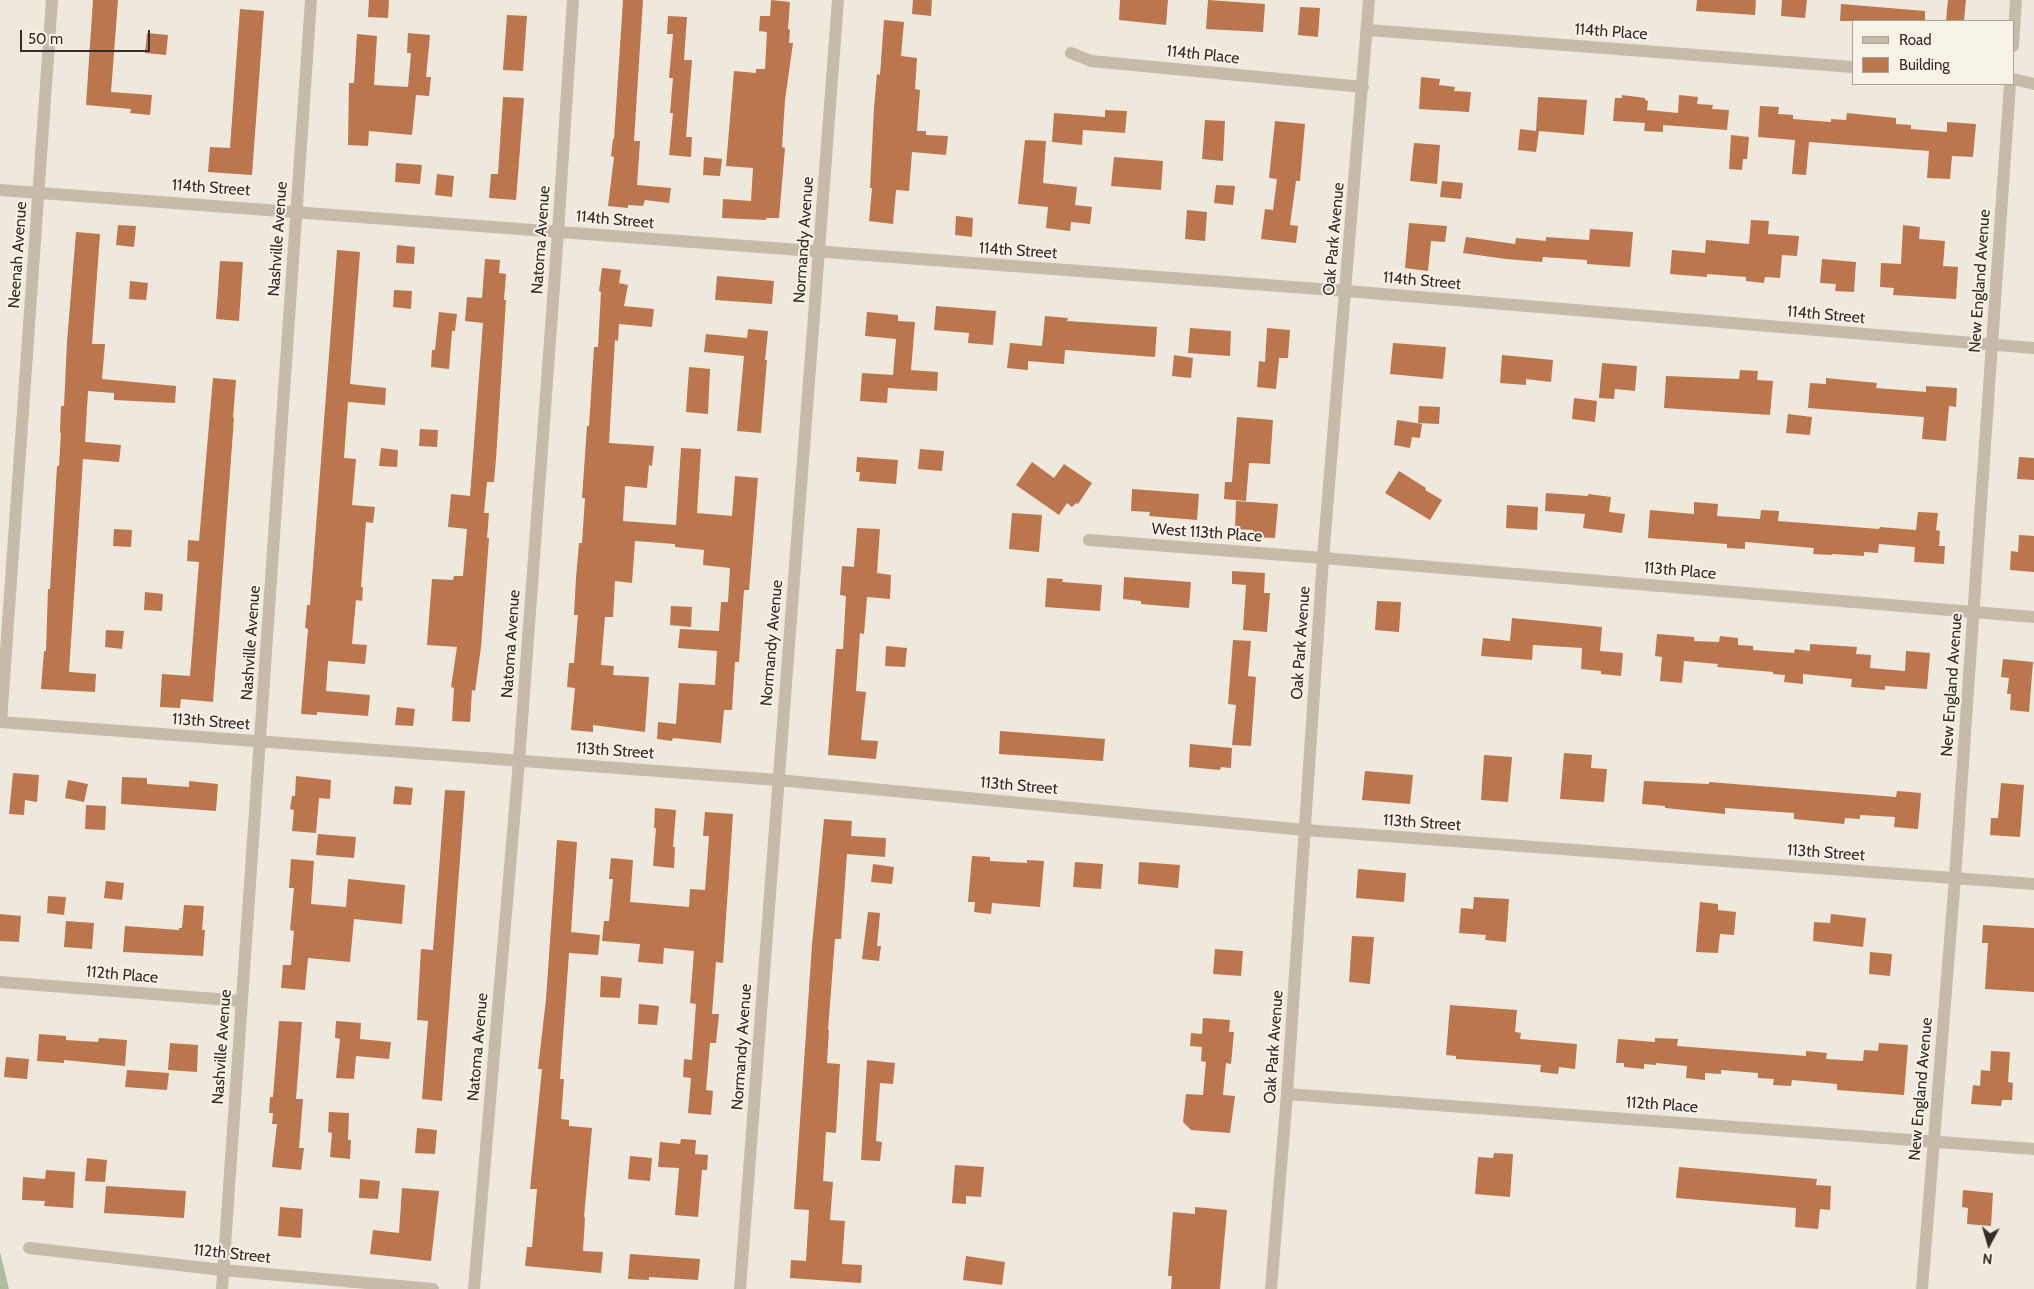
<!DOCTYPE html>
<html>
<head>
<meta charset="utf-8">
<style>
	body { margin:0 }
	#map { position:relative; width:2034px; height:1289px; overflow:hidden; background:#efe8dc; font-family:Cabin,sans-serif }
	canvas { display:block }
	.legend { position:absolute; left:1852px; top:20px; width:162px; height:65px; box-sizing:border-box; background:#f7f2e7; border:1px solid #a9a39b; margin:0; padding:6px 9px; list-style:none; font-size:15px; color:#342d28 }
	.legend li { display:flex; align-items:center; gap:10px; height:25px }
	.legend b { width:25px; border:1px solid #a9a39b }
	.north { position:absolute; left:1964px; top:1219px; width:50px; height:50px; -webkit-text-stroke:4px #f7f2e7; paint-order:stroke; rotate:186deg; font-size:14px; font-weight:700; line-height:20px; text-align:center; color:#342d28 }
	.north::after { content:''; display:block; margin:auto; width:18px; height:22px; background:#342d28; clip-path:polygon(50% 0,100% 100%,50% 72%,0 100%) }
	.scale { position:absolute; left:20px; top:30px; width:130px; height:22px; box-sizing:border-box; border:2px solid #342d28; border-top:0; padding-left:6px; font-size:15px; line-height:18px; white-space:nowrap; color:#342d28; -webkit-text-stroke:4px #f7f2e7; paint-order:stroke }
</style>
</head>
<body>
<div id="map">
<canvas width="2034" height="1289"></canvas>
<ul class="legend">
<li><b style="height:6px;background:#c6baa9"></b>Road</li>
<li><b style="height:14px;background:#bb764e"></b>Building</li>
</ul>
<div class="north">N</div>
<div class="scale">50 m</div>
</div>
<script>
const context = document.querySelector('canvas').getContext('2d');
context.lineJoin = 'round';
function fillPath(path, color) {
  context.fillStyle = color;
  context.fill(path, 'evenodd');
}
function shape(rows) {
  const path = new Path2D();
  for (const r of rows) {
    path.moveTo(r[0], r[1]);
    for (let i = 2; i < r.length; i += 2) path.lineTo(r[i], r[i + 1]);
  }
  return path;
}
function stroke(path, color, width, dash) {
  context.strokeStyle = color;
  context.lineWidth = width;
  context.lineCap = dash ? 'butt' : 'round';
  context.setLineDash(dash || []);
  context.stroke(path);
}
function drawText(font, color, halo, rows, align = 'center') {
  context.font = font + ' Cabin,sans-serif';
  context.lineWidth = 4;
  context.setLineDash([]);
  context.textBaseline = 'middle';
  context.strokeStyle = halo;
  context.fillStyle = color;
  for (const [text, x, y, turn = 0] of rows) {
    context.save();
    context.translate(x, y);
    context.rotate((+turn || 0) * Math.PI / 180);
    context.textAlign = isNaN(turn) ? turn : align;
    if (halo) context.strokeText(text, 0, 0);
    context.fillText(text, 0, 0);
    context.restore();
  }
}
fillPath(shape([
	[0,1252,9,1289,0,1289]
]), '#aebd9d');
fillPath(shape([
	[93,0,118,0,111,92,152,95,150,115,130,113,131,109,86,105],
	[369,0,389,0,388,18,368,17],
	[623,0,643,0,634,141,640,141,637,185,671,188,669,203,645,200,643,206,628,205,628,208,608,206,614,157,611,156,613,139,614,139],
	[771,0,790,2,788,29,790,30,789,43,793,43,785,100,782,147,785,148,779,218,766,218,766,220,722,218,723,199,751,201,753,168,726,166,734,71,756,73,756,69,765,69,767,32,759,31,760,16,770,16],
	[913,0,932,0,931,16,912,14],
	[1120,0,1168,0,1166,25,1119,20],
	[1208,0,1265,4,1263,32,1206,29],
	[1697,0,1756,0,1755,15,1696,11],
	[1782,0,1807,0,1805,18,1781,16],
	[1948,0,1966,0,1964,21,1946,21],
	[1841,4,1925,11,1925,21,1840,21],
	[1300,7,1320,8,1318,37,1298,35],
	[240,9,264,11,252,175,208,172,210,147,230,148],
	[507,15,527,16,523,71,503,70],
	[668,16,687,17,684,60,692,60,686,137,692,137,691,157,669,155,673,113,670,113,673,78,669,78,673,34,667,34],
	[884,20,904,22,901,56,917,58,915,89,920,90,917,131,926,131,926,135,948,136,946,155,912,152,909,191,896,190,893,224,869,221,872,188,870,188,874,108,877,74,880,75],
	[147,33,168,35,166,55,145,53],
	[408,33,430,35,426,77,431,77,429,96,416,95,412,135,369,131,368,146,348,145,349,83,354,83,357,34,377,36,374,85,408,87,411,53,407,53],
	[1421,77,1440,79,1439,85,1455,87,1454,91,1471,92,1469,112,1419,109],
	[1622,95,1645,98,1645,100,1648,101,1647,110,1678,113,1679,95,1698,97,1697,104,1713,105,1712,109,1729,110,1727,130,1663,125,1663,132,1644,131,1645,123,1613,121,1615,98,1622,98],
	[503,97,524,98,516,200,489,198,491,174,498,174],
	[1538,97,1587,100,1584,135,1539,131,1536,152,1518,150,1520,129,1536,131],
	[1760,106,1779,107,1778,114,1793,115,1793,119,1831,122,1831,119,1846,120,1847,113,1896,118,1896,124,1911,125,1911,129,1947,132,1947,122,1976,124,1973,157,1952,156,1950,179,1927,178,1929,151,1809,142,1806,175,1792,174,1795,140,1758,137],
	[1105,110,1127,111,1125,133,1083,130,1082,145,1052,142,1054,113,1105,117],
	[1205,120,1225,121,1223,161,1202,159],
	[1275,121,1305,124,1300,181,1296,181,1290,225,1298,226,1296,243,1261,239,1265,209,1273,210,1277,179,1269,178],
	[1731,135,1749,137,1747,159,1743,159,1742,170,1729,169],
	[1025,140,1046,141,1043,183,1077,187,1075,205,1092,207,1090,224,1071,222,1070,231,1046,228,1048,207,1018,204],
	[1414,143,1440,145,1437,184,1410,181],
	[704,157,722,159,720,176,703,175],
	[1114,157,1163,161,1161,190,1111,186],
	[396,163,422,165,420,184,395,182],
	[437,174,454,176,452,197,435,195],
	[1442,181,1463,183,1461,199,1440,197],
	[1216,185,1235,186,1233,205,1214,203],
	[1187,210,1207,212,1205,241,1185,239],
	[956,216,973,218,972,237,955,235],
	[1751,220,1769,221,1768,234,1799,236,1797,256,1782,255,1780,278,1765,277,1764,283,1746,281,1746,277,1707,274,1707,277,1670,274,1672,250,1705,253,1706,240,1749,244],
	[1409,223,1447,226,1445,242,1431,241,1428,271,1405,268],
	[118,225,136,226,134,247,116,245],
	[1903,225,1920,227,1919,239,1945,241,1943,266,1958,267,1956,299,1893,295,1894,288,1880,287,1881,263,1901,264],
	[1590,229,1633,232,1630,267,1587,264,1587,260,1543,257,1542,262,1506,259,1463,253,1466,237,1515,244,1516,238,1546,241,1546,237,1589,240],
	[76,232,100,234,92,344,105,344,102,379,176,386,175,403,114,400,114,393,88,391,85,442,121,445,119,462,83,459,69,672,96,674,95,692,41,689,44,651,46,651,48,589,50,589,57,466,59,466,61,433,60,433,61,406,64,406,67,342],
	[397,245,415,247,414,264,396,263],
	[337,250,360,252,350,384,386,388,385,405,348,402,344,458,356,459,352,505,375,507,373,523,366,522,361,587,363,587,362,601,356,600,352,644,367,645,365,664,328,661,326,691,370,695,368,716,317,712,317,715,301,714,308,629,305,628,307,605,310,605],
	[485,259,500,260,499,273,506,274,504,300,506,300,496,459,494,482,487,482,484,513,489,513,487,538,489,538,481,647,475,691,472,690,470,722,452,721,454,688,451,687,457,647,427,645,430,605,432,579,453,580,454,576,463,576,467,529,448,527,451,494,470,496,483,323,465,321,467,297,482,298],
	[1822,259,1856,262,1854,292,1835,291,1836,284,1820,283],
	[220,261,243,262,239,321,216,319],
	[602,268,621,270,619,283,628,285,624,306,654,309,652,327,619,324,618,341,615,340,609,443,654,446,652,466,649,465,647,488,625,486,623,521,676,525,681,448,701,449,697,513,732,516,735,476,758,478,749,590,744,590,739,662,735,662,732,710,724,710,721,743,673,738,672,741,657,739,658,722,676,724,679,683,715,685,717,651,678,648,680,629,719,631,721,602,728,602,730,568,703,565,704,550,675,547,675,544,635,541,632,583,615,581,613,617,605,617,601,665,614,666,613,675,649,677,645,732,593,725,593,732,571,730,575,688,567,687,569,663,574,663,578,615,574,615,576,578,579,543,582,543,585,498,582,498,585,455,587,426,589,426,594,347,598,347,601,292,599,291],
	[717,276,774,281,772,304,715,300],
	[130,281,148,283,146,300,129,299],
	[394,290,412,291,411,309,393,307],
	[936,306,996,311,993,345,968,343,969,333,934,330],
	[439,312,457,314,455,331,452,331,449,369,431,367,432,350,435,350],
	[867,312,898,315,898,321,915,322,911,370,938,372,937,391,888,388,887,403,860,401,862,373,893,375,896,339,865,336],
	[1045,316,1068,318,1067,321,1157,327,1155,357,1065,350,1064,364,1028,361,1028,370,1007,368,1010,343,1042,346],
	[1190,328,1231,331,1230,356,1188,353],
	[1267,328,1290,330,1288,358,1279,358,1276,389,1257,387,1259,361,1265,362],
	[748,329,768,331,765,360,767,360,761,433,737,431,744,356,704,352,706,334,747,338],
	[1393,343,1446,347,1443,379,1390,374],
	[1174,355,1193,358,1191,378,1172,376],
	[1502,355,1553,360,1551,382,1526,379,1526,385,1500,383],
	[1602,363,1637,366,1635,391,1615,389,1614,399,1599,398],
	[689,367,710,369,708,414,686,412],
	[1740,370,1758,371,1757,380,1773,381,1770,415,1664,408,1666,376,1739,379],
	[213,378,236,380,233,418,234,418,213,702,181,699,180,708,160,707,162,674,190,676,199,562,187,561,188,540,199,541],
	[1826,378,1877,383,1876,388,1926,392,1926,386,1957,388,1956,407,1949,406,1946,441,1922,439,1924,417,1808,408,1810,383,1826,384],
	[1574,398,1597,401,1595,422,1572,419],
	[1419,406,1440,407,1439,424,1418,423],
	[1788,414,1812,417,1810,435,1786,433],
	[1237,417,1273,420,1270,464,1249,463,1246,501,1224,499,1225,482,1232,482],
	[1397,420,1422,424,1420,438,1412,437,1410,448,1394,445],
	[420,429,438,430,437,447,419,446],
	[381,448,398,450,397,467,379,466],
	[920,449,944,451,942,471,918,469],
	[857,457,898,460,896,484,859,481,860,472,856,472],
	[2019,457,2034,458,2034,480,2017,479],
	[1032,462,1054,478,1064,464,1092,483,1078,504,1076,503,1072,507,1067,503,1059,515,1016,485],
	[1399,471,1426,488,1425,490,1442,500,1430,520,1385,493],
	[1132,489,1199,494,1197,520,1149,516,1150,512,1131,511],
	[1546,493,1588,496,1588,494,1611,497,1609,512,1625,514,1622,533,1583,528,1585,514,1545,511],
	[1236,501,1278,504,1275,538,1253,537,1253,530,1235,529],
	[1694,502,1718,504,1717,516,1760,519,1761,510,1779,511,1778,521,1879,529,1880,527,1916,530,1918,512,1938,513,1936,530,1940,531,1939,546,1945,546,1944,564,1914,562,1915,547,1879,544,1878,553,1864,552,1864,556,1832,554,1832,555,1813,554,1814,548,1745,542,1745,549,1727,548,1727,544,1648,538,1650,510,1694,514],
	[1507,505,1538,507,1537,530,1506,528],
	[1012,513,1042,515,1039,552,1009,549],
	[857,528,880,529,877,573,891,575,890,599,867,597,864,634,860,633,856,691,866,692,861,740,878,741,876,759,828,755,836,649,843,649,846,596,840,595,842,566,854,567],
	[114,529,132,530,131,547,113,546],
	[2019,535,2034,536,2034,572,2010,570,2011,551,2018,552],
	[1232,571,1265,573,1264,593,1270,593,1267,632,1243,630,1246,585,1232,584],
	[1124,577,1191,582,1189,608,1141,604,1141,601,1123,599],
	[1047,578,1063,579,1062,582,1102,585,1100,611,1045,607],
	[145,592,163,594,162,611,144,610],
	[1377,601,1401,602,1399,632,1375,630],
	[671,606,692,607,691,627,670,625],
	[1512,618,1602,627,1600,651,1623,653,1621,676,1601,674,1601,671,1581,669,1582,648,1533,645,1532,660,1481,656,1483,638,1510,641],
	[106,630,124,631,122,649,105,647],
	[1657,634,1694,637,1694,641,1719,642,1720,636,1738,638,1738,645,1753,646,1753,650,1794,653,1795,649,1810,651,1810,644,1857,647,1856,654,1871,655,1870,668,1905,671,1906,651,1930,653,1927,689,1885,686,1885,690,1851,687,1852,679,1803,674,1803,684,1784,682,1785,675,1773,674,1773,672,1717,667,1718,664,1684,661,1682,683,1660,681,1662,657,1655,656],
	[1233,640,1251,641,1248,676,1256,677,1251,746,1232,745,1236,705,1228,704],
	[886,646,907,648,905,667,885,666],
	[2003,659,2033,662,2029,712,2010,710,2011,694,2007,694,2009,678,2001,677],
	[397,707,415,709,413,726,395,725],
	[1000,731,1105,739,1103,761,999,754],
	[1190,744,1232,748,1231,768,1221,767,1220,770,1189,767],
	[1564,753,1592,755,1591,768,1607,769,1604,802,1560,799],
	[1484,755,1512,757,1508,802,1481,800],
	[1365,771,1413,775,1410,804,1362,800],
	[13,773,39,775,37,802,25,800,24,815,9,814],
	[296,776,331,780,330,799,319,798,316,833,292,831,294,810,290,809,292,796,295,796],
	[122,777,147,778,147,784,189,787,189,781,218,784,216,811,121,804],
	[68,780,88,784,84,802,65,798],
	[1644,781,1709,784,1709,782,1896,797,1897,791,1921,793,1918,829,1894,827,1895,817,1860,815,1860,819,1845,818,1844,824,1794,819,1794,813,1725,808,1725,814,1665,808,1665,806,1642,804],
	[2001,783,2024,785,2020,837,1990,835,1991,818,1998,818],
	[395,786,413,788,411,805,393,804],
	[445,790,465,791,442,1101,422,1099,428,1021,417,1020,421,949,433,950],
	[86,805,106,806,105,830,85,829],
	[655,808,676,810,673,847,675,847,674,868,653,866,656,828,654,828],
	[705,812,733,814,723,963,716,962,712,1014,719,1014,716,1043,710,1043,706,1090,713,1091,711,1115,688,1113,691,1078,683,1077,684,1059,692,1060,696,1004,690,1003,694,951,664,948,663,964,638,962,640,944,602,941,604,921,609,921,613,879,609,879,611,858,633,860,630,902,689,907,690,889,705,890,709,836,703,836],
	[824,819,852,821,851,836,886,838,885,857,847,854,841,939,835,939,828,1030,829,1030,827,1063,840,1064,836,1133,826,1132,823,1181,833,1182,830,1220,845,1221,842,1264,862,1265,861,1283,790,1278,791,1260,806,1261,809,1210,794,1209,812,945],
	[318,834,356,837,354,858,316,855],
	[557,840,577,842,571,932,600,935,598,955,569,953,560,1079,564,1079,561,1119,569,1120,569,1126,592,1128,584,1217,585,1218,583,1251,603,1252,601,1273,525,1266,527,1247,532,1247,537,1189,530,1189,542,1069,538,1069,546,999],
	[972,856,990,857,990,861,1027,863,1027,860,1044,861,1040,907,992,903,991,914,974,912,975,902,968,902],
	[291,859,314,861,311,904,346,907,348,879,405,885,402,924,354,919,350,962,308,958,305,990,281,988,283,965,291,965,294,931,290,930,294,888,289,888],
	[1075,862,1103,864,1101,889,1073,887],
	[1139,862,1180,865,1178,888,1138,884],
	[873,864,894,867,892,884,871,882],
	[1358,869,1406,873,1404,902,1356,898],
	[106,881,124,883,122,900,104,898],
	[48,896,66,897,64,915,47,913],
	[1474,897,1509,899,1506,942,1485,940,1486,935,1459,933,1461,908,1473,909],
	[1700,902,1718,904,1718,910,1736,912,1734,935,1720,934,1718,953,1696,952],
	[184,905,204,906,202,930,205,930,203,956,123,952,125,926,179,930,179,928,182,928],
	[868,912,880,913,877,946,881,946,879,961,862,959],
	[0,914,21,916,19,942,0,941],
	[1831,914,1866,918,1863,947,1813,941,1814,922,1830,923],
	[66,921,94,923,92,949,64,947],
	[1983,925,2034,928,2034,992,1985,989,1988,943,1982,943],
	[1352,936,1374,937,1370,984,1349,982],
	[1215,949,1243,951,1241,976,1213,974],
	[1870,952,1892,954,1890,976,1869,974],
	[601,976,622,978,620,998,600,997],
	[639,1004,659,1006,657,1025,638,1024],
	[1450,1005,1517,1010,1515,1032,1521,1033,1520,1039,1577,1044,1575,1069,1559,1067,1558,1074,1540,1072,1541,1065,1456,1059,1456,1056,1446,1055],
	[1203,1018,1230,1020,1229,1032,1234,1032,1231,1064,1226,1063,1223,1095,1235,1096,1230,1133,1191,1130,1183,1122,1186,1094,1203,1095,1206,1062,1201,1061,1202,1047,1190,1046,1191,1033,1202,1034],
	[279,1021,302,1022,296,1099,303,1099,299,1148,304,1148,301,1170,272,1167,277,1124,272,1124,273,1113,269,1113,270,1097,273,1097],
	[336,1021,361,1023,360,1039,391,1042,389,1059,356,1056,354,1079,336,1078,340,1039,335,1038],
	[39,1034,66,1036,66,1040,98,1042,99,1038,127,1040,125,1066,64,1060,64,1063,37,1061],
	[1655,1038,1678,1039,1677,1046,1806,1056,1806,1051,1827,1053,1826,1059,1863,1061,1864,1050,1878,1051,1879,1043,1908,1045,1904,1095,1837,1090,1837,1084,1792,1080,1791,1086,1773,1085,1774,1079,1758,1078,1758,1073,1721,1070,1721,1074,1705,1073,1705,1080,1686,1078,1687,1066,1656,1063,1656,1065,1644,1064,1644,1069,1624,1067,1624,1063,1616,1063,1618,1039,1655,1042],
	[170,1043,198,1045,197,1072,168,1070],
	[1991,1051,2010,1052,2008,1082,2013,1083,2012,1100,2002,1100,2001,1106,1971,1104,1973,1085,1980,1086,1981,1070,1990,1071],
	[6,1057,29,1059,27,1079,4,1077],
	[867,1060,895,1063,893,1084,880,1083,876,1141,882,1142,880,1161,861,1160],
	[127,1070,169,1073,167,1090,125,1087],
	[329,1112,349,1113,348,1140,351,1140,350,1159,330,1157,332,1133,328,1132],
	[417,1128,437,1130,435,1154,415,1153],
	[681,1139,696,1140,695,1154,708,1155,707,1170,702,1170,698,1217,675,1215,679,1168,658,1167,660,1142,680,1144],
	[1494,1153,1513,1154,1510,1197,1475,1194,1478,1157,1493,1158],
	[630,1156,652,1158,650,1181,628,1179],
	[87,1158,107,1160,105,1182,85,1181],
	[955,1165,984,1167,981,1197,966,1196,966,1204,952,1203],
	[1679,1167,1817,1179,1816,1185,1831,1186,1830,1210,1820,1209,1818,1229,1795,1227,1796,1208,1676,1198],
	[46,1170,75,1172,73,1208,44,1206,45,1201,22,1200,23,1177,45,1179],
	[360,1179,380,1181,378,1199,359,1198],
	[106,1186,186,1191,184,1218,104,1213],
	[402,1188,439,1191,431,1261,370,1254,373,1230,399,1233],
	[1963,1190,1993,1193,1991,1226,1967,1224,1968,1208,1962,1207],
	[280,1207,303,1209,301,1238,278,1236],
	[1195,1207,1227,1210,1220,1289,1171,1289,1172,1276,1168,1276,1173,1212,1195,1214],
	[630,1254,700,1259,698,1280,649,1277,649,1280,628,1279],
	[966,1256,1005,1262,1002,1285,963,1280]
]), '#bb764e');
stroke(shape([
	[1368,30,1853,67],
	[2013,46,2016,0],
	[1071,53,1091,61,1363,87],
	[2013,79,2034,84],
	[0,190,1346,291,2034,348],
	[1089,540,1323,558,2034,617],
	[0,722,778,780,1305,830,2034,884],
	[1,722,52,0],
	[0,982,242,1001],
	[1287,1094,2034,1149],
	[29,1248,223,1270,433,1289],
	[222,1289,311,0],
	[474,1289,519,761,558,232,573,0],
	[740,1289,838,0],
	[1271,1289,1287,1094,1323,558,1369,0],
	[1922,1289,1955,878,2010,84]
]), '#c6baa9', 12);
drawText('16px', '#342d28', '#f7f2e7', [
	["114th Place",1611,32,4],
	["114th Place",1203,55,6],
	["114th Street",211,188,4],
	["114th Street",615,220,5],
	["Nashville Avenue",278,239,-86],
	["Oak Park Avenue",1334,239,-85],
	["Natoma Avenue",541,240,-86],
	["Normandy Avenue",804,240,-86],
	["114th Street",1018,251,4],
	["Neenah Avenue",18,255,-86],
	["114th Street",1422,281,5],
	["New England Avenue",1980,281,-86],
	["114th Street",1826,315,5],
	["West 113th Place",1207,533,4],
	["113th Place",1680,571,5],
	["Nashville Avenue",251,643,-86],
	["Normandy Avenue",772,643,-85],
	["Oak Park Avenue",1301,643,-86],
	["Natoma Avenue",511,644,-86],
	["New England Avenue",1952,685,-86],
	["113th Street",211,722,4],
	["113th Street",615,751,4],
	["113th Street",1019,786,5],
	["113th Street",1422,823,4],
	["113th Street",1826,853,4],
	["112th Place",122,975,5],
	["Nashville Avenue",222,1047,-86],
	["Natoma Avenue",478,1047,-85],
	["Normandy Avenue",742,1047,-86],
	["Oak Park Avenue",1274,1047,-86],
	["New England Avenue",1921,1089,-85],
	["112th Place",1662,1105,4],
	["112th Street",232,1254,6]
]);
</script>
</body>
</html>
